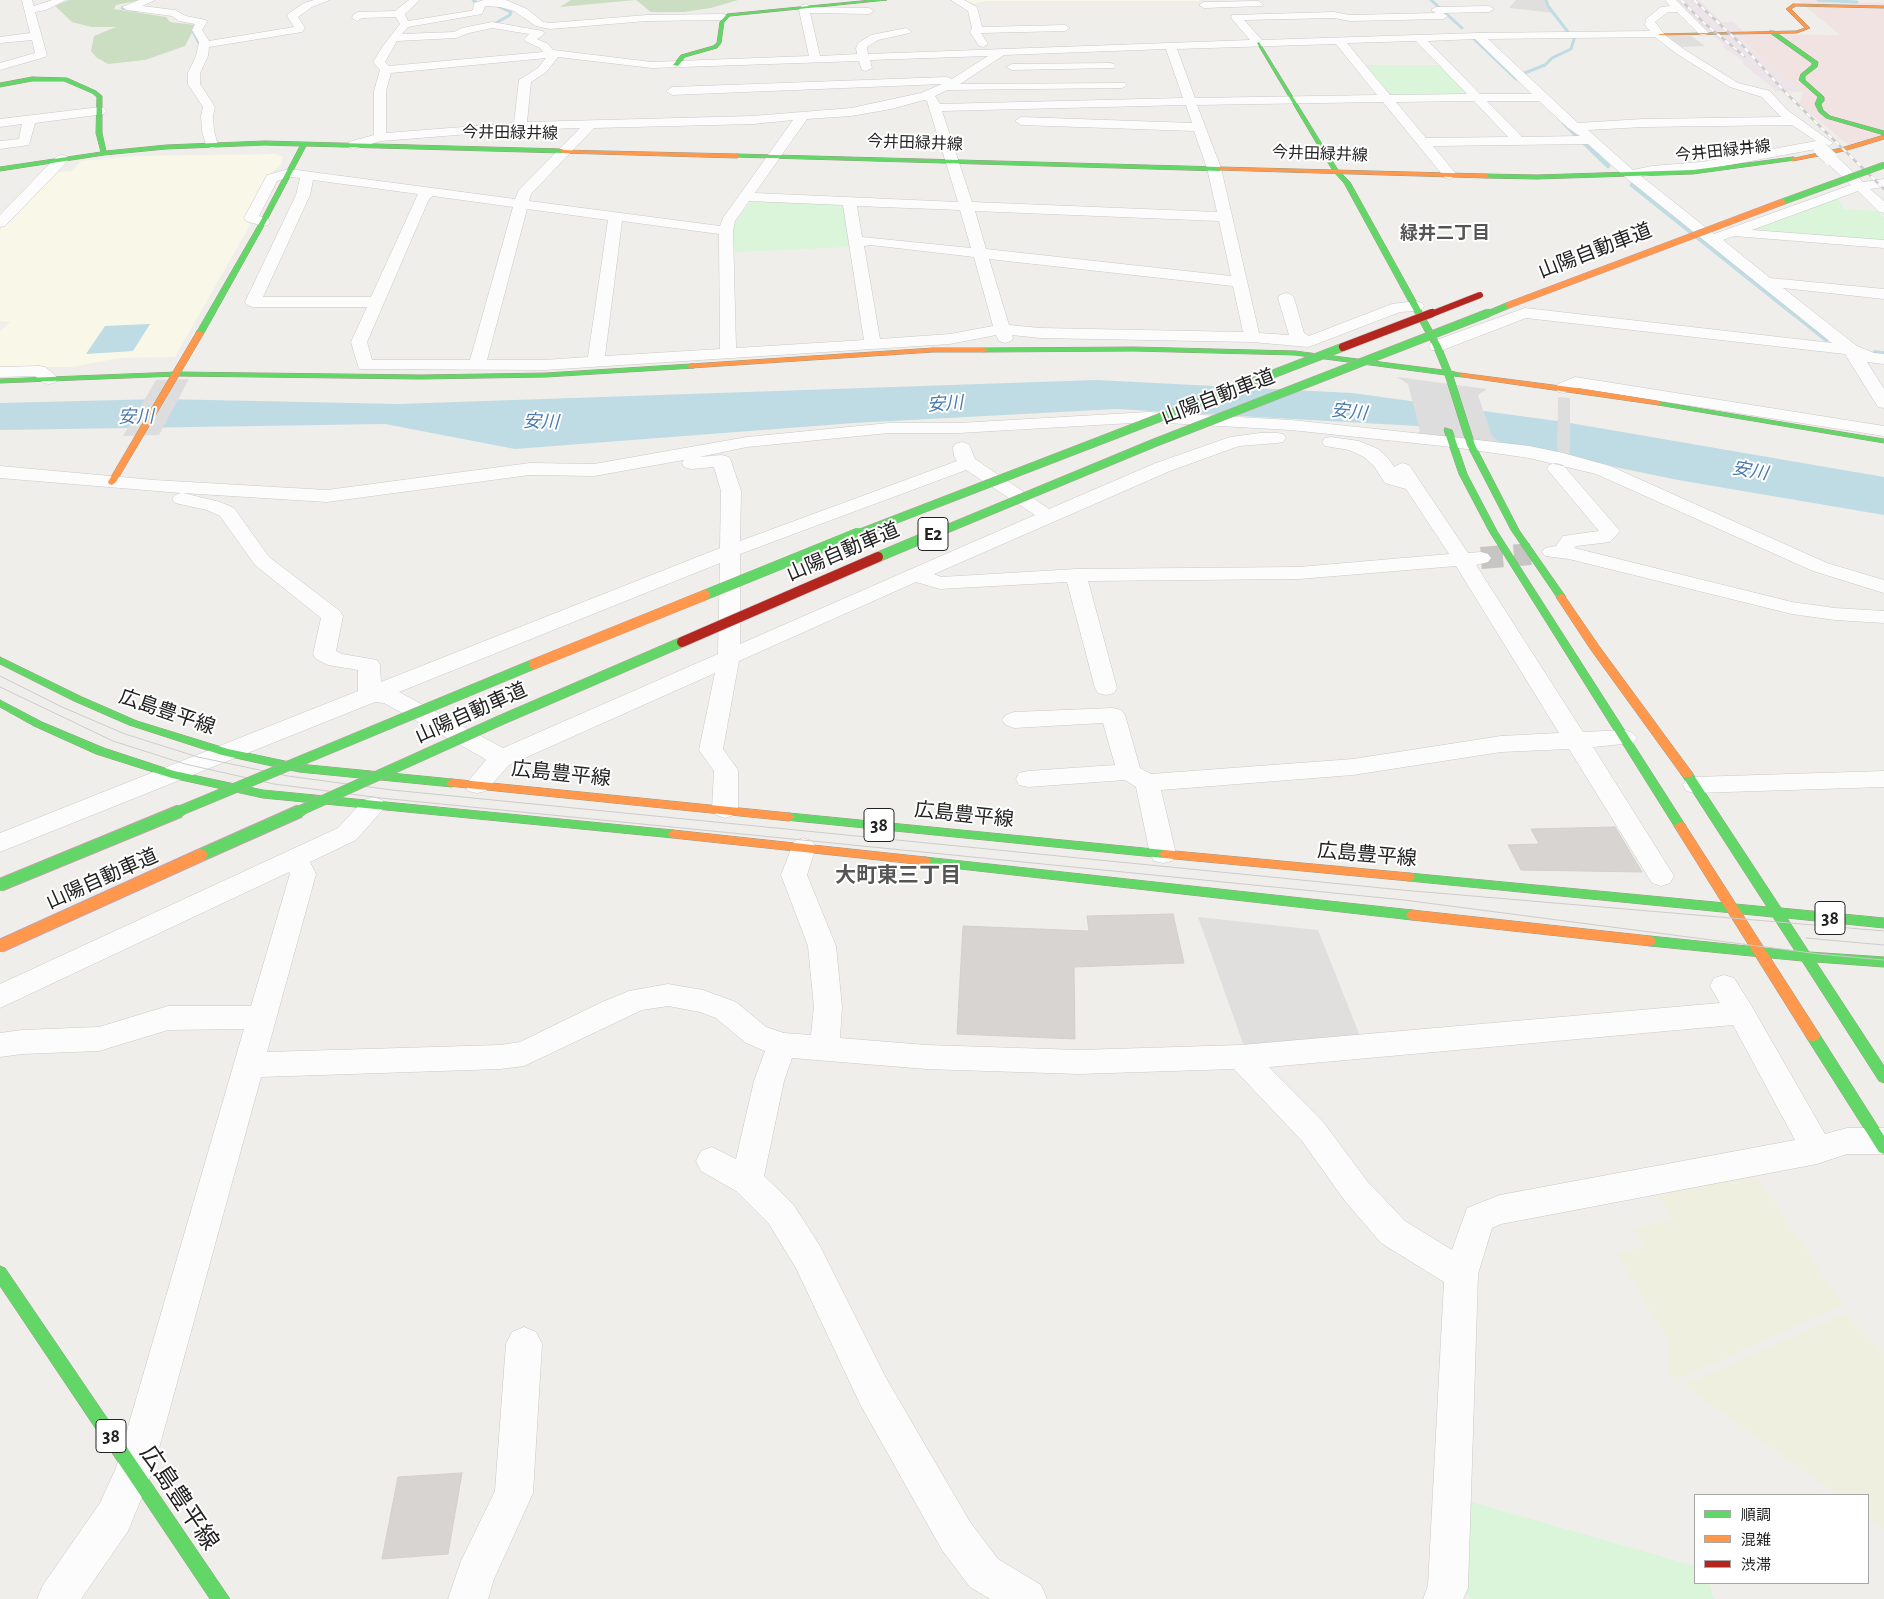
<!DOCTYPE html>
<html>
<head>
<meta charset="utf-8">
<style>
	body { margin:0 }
	#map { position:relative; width:1884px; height:1599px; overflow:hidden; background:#f0eeeb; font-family:"Alegreya Sans","Noto Sans JP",sans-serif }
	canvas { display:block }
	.legend { position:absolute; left:1694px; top:1494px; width:175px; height:90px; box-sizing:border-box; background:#fff; border:1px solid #a7a7a7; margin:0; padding:6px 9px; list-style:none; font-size:15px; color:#222 }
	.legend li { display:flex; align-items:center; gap:10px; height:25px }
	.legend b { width:25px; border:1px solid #a7a7a7 }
</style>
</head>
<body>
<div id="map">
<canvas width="1884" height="1599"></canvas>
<ul class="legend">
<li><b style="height:6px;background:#63d668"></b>順調</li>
<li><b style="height:6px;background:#ff974d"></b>混雑</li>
<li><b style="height:6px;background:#b3261e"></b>渋滞</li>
</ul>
</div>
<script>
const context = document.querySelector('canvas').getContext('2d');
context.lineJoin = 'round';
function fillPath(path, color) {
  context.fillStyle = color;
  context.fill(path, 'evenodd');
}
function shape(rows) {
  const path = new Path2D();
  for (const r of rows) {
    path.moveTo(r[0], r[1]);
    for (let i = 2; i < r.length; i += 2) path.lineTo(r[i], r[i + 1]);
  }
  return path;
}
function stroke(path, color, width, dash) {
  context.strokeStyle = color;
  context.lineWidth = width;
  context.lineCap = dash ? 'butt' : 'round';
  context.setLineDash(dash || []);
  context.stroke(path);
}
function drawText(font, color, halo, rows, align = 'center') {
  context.font = font + ' "Alegreya Sans","Noto Sans JP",sans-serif';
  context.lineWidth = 4;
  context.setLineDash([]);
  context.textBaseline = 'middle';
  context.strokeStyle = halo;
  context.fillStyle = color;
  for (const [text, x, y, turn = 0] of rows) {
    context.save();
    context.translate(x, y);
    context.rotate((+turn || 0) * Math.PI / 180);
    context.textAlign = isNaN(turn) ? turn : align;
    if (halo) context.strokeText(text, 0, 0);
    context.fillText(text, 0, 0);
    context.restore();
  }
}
fillPath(shape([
	[1798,0,1884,3,1884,140,1854,150,1799,104,1803,92,1767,64,1736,34,1840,35]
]), '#f1e3e1');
fillPath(shape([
	[1672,0,1699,0,1722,22,1734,22,1743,31,1735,34,1765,62,1803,92,1776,91,1741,62,1744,62,1730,51,1726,50,1722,46,1725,46,1709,31,1703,30]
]), '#ede4e9');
fillPath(shape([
	[965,0,1199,0,1200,1,985,1,974,4],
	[276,154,283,157,280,166,271,173,245,218,250,225,175,357,119,358,72,367,0,367,0,331,10,322,0,321,0,230,56,172,72,171,81,161,135,156]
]), '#f8f7e8');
fillPath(shape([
	[1750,1167,1844,1305,1678,1379,1669,1373,1670,1344,1617,1254,1645,1247,1634,1228,1672,1220,1652,1186],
	[1847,1313,1884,1354,1884,1529,1868,1517,1868,1495,1838,1495,1683,1385]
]), '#efefdf');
fillPath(shape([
	[69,0,141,0,116,5,114,9,166,17,170,22,196,25,185,46,145,60,108,64,96,57,91,51,94,36,116,27,91,27,72,22,55,6],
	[571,0,738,0,711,8,684,12,651,12,636,0,560,7]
]), '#cbdec1');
fillPath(shape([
	[1366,65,1439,65,1468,95,1390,96],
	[1837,197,1844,209,1878,211,1884,218,1884,241,1743,230],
	[756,201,839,205,845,208,851,247,734,252,732,232,735,223,750,203],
	[1468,1501,1695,1566,1695,1583,1709,1583,1714,1599,1471,1599,1461,1588]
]), '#daf5da');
fillPath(shape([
	[1516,0,1546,0,1554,13,1509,8],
	[1663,36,1691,36,1705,46,1675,47],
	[1198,917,1318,930,1362,1041,1245,1049]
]), '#e0dfde');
fillPath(shape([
	[150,324,133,351,86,354,105,326],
	[1096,380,1352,393,1564,422,1884,477,1884,515,1678,480,1417,426,1116,409,854,423,515,449,385,424,0,430,0,403,161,399,398,404]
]), '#bfdbe3');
fillPath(shape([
	[1397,377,1487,389,1478,395,1492,436,1507,447,1413,436,1420,431,1408,384],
	[189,379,159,435,123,436,156,380],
	[1558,397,1570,398,1570,459,1557,457]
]), '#dedddd');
stroke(shape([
	[473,0,477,3,495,5,511,12,510,15,494,24,501,25],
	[1431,0,1462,28],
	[1546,0,1548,6,1568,32],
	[1818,0,1857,2],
	[137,11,122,8,146,0],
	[194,28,193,31,199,43],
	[1474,39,1516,79],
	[1522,74,1545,65,1552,58,1571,49,1575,36],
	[1563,123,1580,140]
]), '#bfdbe3', 3);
stroke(shape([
	[1579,138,1608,166],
	[1632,185,1795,315]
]), '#bfdbe3', 4.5);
stroke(shape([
	[1794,313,1826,339],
	[1875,353,1884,354]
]), '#bfdbe3', 5.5);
const building = shape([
	[1615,827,1642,872,1521,870,1508,845,1539,844,1531,829,1615,827],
	[1173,914,1184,963,1074,967,1075,1039,957,1034,963,926,1089,931,1087,916,1173,914],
	[462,1473,448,1554,382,1559,398,1477,462,1473]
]);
fillPath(building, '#d7d4d2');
stroke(building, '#d3d0cc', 1);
stroke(shape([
	[1481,558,1531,554]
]), '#c7c5c3', 22, [22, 11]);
const street = shape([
	[22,0,32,0,34,6,52,0,66,0,46,10,35,12,47,55,45,57,0,70,0,63,35,53,32,40,0,43,0,37,30,33,22,0],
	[139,0,155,0,142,6,175,10,186,16,206,20,207,22,202,30,209,41,294,27,287,16,288,14,304,3,314,0,330,0,312,7,298,17,305,28,302,32,209,47,208,56,200,73,200,84,215,107,213,116,214,131,218,145,212,149,206,145,202,131,201,116,203,107,188,84,188,73,196,56,199,42,192,30,195,24,179,21,172,16,127,10,122,7,139,0],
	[409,0,420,0,405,14,408,21,470,11,473,10,474,3,484,0,506,0,527,9,543,22,550,23,647,15,724,14,729,17,724,20,647,21,550,29,536,26,514,11,500,7,485,6,482,14,408,27,402,34,454,32,462,28,492,22,543,31,544,33,543,35,537,39,548,44,553,50,652,62,809,56,799,10,802,5,806,4,811,7,869,8,874,11,869,14,810,13,820,56,857,54,856,48,858,43,871,35,906,28,911,31,910,33,878,40,867,47,868,54,1250,40,1232,19,1231,17,1232,15,1334,12,1350,15,1436,13,1431,10,1436,7,1489,6,1494,9,1489,12,1443,13,1448,16,1443,19,1350,21,1334,18,1244,20,1262,40,1478,33,1650,31,1645,25,1646,19,1661,7,1670,6,1665,0,1676,0,1709,33,1704,36,1700,35,1677,12,1668,12,1655,22,1665,35,1685,50,1738,83,1770,91,1787,110,1833,143,1827,147,1702,170,1641,176,1714,234,1851,185,1825,161,1823,158,1825,155,1835,155,1863,182,1884,179,1884,187,1870,189,1884,201,1884,213,1879,212,1858,191,1752,230,1884,240,1884,248,1734,236,1723,240,1770,278,1884,289,1884,299,1783,288,1857,346,1874,353,1884,354,1884,364,1867,362,1884,389,1884,408,1878,407,1845,354,1526,318,1443,350,1431,350,1429,346,1431,342,1525,308,1832,343,1625,177,1588,144,1433,146,1457,175,1450,179,1445,178,1383,102,1197,105,1221,168,1259,333,1289,335,1278,298,1280,295,1286,293,1292,295,1294,298,1304,333,1309,336,1392,304,1416,301,1422,303,1424,306,1422,309,1416,311,1400,312,1314,345,1308,347,1252,342,1040,338,1012,335,1013,338,1011,341,1005,343,999,341,996,335,950,344,544,370,359,369,351,342,367,307,253,307,247,305,245,302,296,195,300,178,290,177,277,181,259,216,268,219,270,222,268,225,263,226,246,221,244,218,267,175,289,169,515,199,519,190,580,128,520,130,381,141,354,149,349,148,348,145,349,142,374,135,374,91,380,70,373,62,383,46,400,24,396,17,362,18,357,21,352,18,353,15,358,12,395,11,409,0],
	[492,28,529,34,524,39,525,41,540,48,543,52,389,66,385,62,397,41,456,38,469,33,492,28],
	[1655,37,1677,54,1730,87,1762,97,1781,117,1643,119,1578,123,1488,39,1655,37],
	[1475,39,1532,94,1480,94,1428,41,1475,39],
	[1416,41,1467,94,1390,95,1347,43,1416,41],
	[1336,44,1377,95,1195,98,1177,49,1336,44],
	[1166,49,1183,98,940,104,935,96,947,90,1121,88,1125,87,1127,85,1125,83,960,84,1004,55,1166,49],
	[988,56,952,79,947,77,672,87,666,91,672,95,942,84,921,93,851,108,753,116,527,122,531,82,546,72,558,57,652,68,859,61,862,70,866,71,872,68,870,60,988,56],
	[546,58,538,68,519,80,514,123,386,133,386,91,391,73,546,58],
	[924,100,927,101,958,202,755,193,807,119,851,116,891,109,924,100],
	[1474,101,1508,137,1426,138,1396,102,1474,101],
	[1487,101,1539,101,1568,128,1580,136,1522,137,1487,101],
	[1186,105,1192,123,1021,117,1015,121,1021,125,1194,131,1207,168,1217,212,972,202,942,111,1186,105],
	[793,120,723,218,720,226,529,201,531,194,594,128,753,124,793,120],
	[1792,125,1816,141,1702,162,1652,166,1633,170,1588,130,1643,127,1792,125],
	[313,180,418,194,371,297,263,297,310,195,313,180],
	[433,196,513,207,470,360,372,360,367,342,429,199,433,196],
	[749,201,843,205,864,340,736,348,733,231,735,221,749,201],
	[857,206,960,210,971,248,862,237,857,206],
	[527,209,608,220,588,357,544,360,487,360,527,209],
	[975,211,1219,221,1231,276,986,249,975,211],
	[622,221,719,234,720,349,605,356,622,221],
	[871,245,974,257,993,326,950,334,880,339,864,246,871,245],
	[989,259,1233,286,1243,332,1040,328,1009,325,989,259],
	[951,0,964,0,977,7,982,27,1065,25,1070,28,1065,31,981,33,988,44,983,47,979,46,970,32,972,28,968,11,951,0],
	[1258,1,1263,4,1262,6,1204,8,1199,5,1204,2,1258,1],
	[1110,63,1114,64,1116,66,1114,68,1012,70,1006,67,1012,64,1110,63],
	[100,107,104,108,106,111,104,114,35,123,29,145,0,149,0,141,19,139,22,124,0,127,0,119,100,107],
	[62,155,67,156,69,159,67,162,5,226,0,227,0,215,57,156,62,155],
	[39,366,45,367,55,375,58,379,55,383,49,384,43,383,35,376,0,377,0,367,39,366],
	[1575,377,1884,426,1884,436,1578,388,1564,393,1558,392,1555,388,1558,384,1575,377],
	[1149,412,1291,420,1452,437,1529,446,1563,453,1610,466,1827,563,1884,580,1884,593,1813,571,1596,474,1529,458,1452,447,1291,430,1149,422,959,433,889,433,747,447,699,457,722,455,729,457,731,461,741,491,740,541,957,461,954,456,953,448,955,444,962,442,969,444,975,459,1049,509,1156,463,1230,437,1260,433,1277,433,1283,434,1286,438,1283,442,1277,443,1239,446,1170,471,934,574,941,577,1076,569,1299,567,1449,554,1406,489,1385,483,1374,466,1364,457,1349,450,1325,446,1322,442,1325,438,1331,437,1359,441,1378,449,1388,458,1394,467,1402,463,1409,465,1468,553,1481,552,1488,554,1491,558,1488,562,1476,565,1583,732,1625,730,1633,733,1637,738,1633,743,1593,747,1674,876,1670,883,1661,886,1652,883,1569,749,1501,752,1353,775,1161,790,1176,854,1172,861,1163,863,1154,861,1150,854,1136,787,1125,780,1028,787,1019,785,1016,779,1019,773,1028,771,1115,765,1103,723,1014,728,1006,725,1002,720,1006,715,1014,712,1113,708,1121,710,1125,715,1140,768,1151,774,1353,759,1501,736,1559,733,1456,566,1299,579,1088,581,1117,688,1114,693,1106,695,1098,693,1095,688,1067,582,940,589,916,582,739,661,723,749,738,770,738,809,734,815,725,818,716,815,712,809,714,771,699,750,715,673,509,765,486,791,477,793,468,791,465,785,486,760,482,757,384,703,375,702,0,852,0,833,358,691,358,670,328,665,316,659,313,654,321,618,255,565,220,516,207,510,175,503,172,499,175,495,181,493,0,478,0,466,154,480,327,490,530,463,594,464,747,437,889,423,959,423,1149,412],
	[684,460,682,463,684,467,691,469,714,467,721,491,720,548,381,682,380,665,377,660,342,654,336,651,343,616,340,611,269,557,234,508,220,502,183,493,327,502,530,475,594,476,684,460],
	[966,470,1035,515,740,644,740,554,966,470],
	[720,563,718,654,503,748,399,692,720,563],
	[1556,463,1563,465,1620,531,1610,542,1576,546,1574,548,1792,602,1835,608,1884,611,1884,623,1835,620,1792,614,1569,559,1545,556,1542,552,1545,548,1556,546,1563,536,1599,531,1547,469,1549,465,1556,463],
	[1884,771,1884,787,1695,793,1686,791,1683,785,1686,779,1695,777,1884,771],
	[373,797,382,800,386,806,356,840,310,862,316,874,267,1052,500,1045,520,1042,600,1003,629,991,668,984,703,990,736,1002,766,1027,784,1033,811,1035,814,1007,808,946,781,875,794,841,803,838,812,841,816,847,807,875,836,946,842,1007,840,1038,926,1045,1079,1050,1241,1045,1720,1003,1710,986,1714,978,1724,975,1734,978,1751,1005,1825,1134,1847,1128,1884,1128,1884,1154,1847,1154,1817,1164,1501,1224,1492,1228,1478,1274,1468,1588,1463,1599,1423,1599,1428,1586,1444,1282,1381,1243,1345,1201,1302,1141,1234,1069,1079,1074,926,1069,792,1058,784,1081,764,1176,793,1204,820,1246,886,1378,970,1522,998,1559,1041,1585,1047,1599,990,1599,970,1587,942,1550,860,1404,796,1268,769,1224,736,1191,701,1171,696,1161,701,1151,712,1147,736,1159,754,1081,765,1051,746,1043,716,1018,700,1012,668,1006,642,1010,524,1066,500,1069,261,1077,153,1470,128,1531,81,1599,37,1599,43,1585,100,1503,116,1468,244,1029,168,1030,99,1051,22,1054,0,1057,0,1033,22,1030,99,1027,168,1006,251,1006,290,874,289,872,0,1008,0,984,338,828,364,800,373,797],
	[1733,1025,1795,1140,1500,1195,1467,1208,1452,1250,1405,1221,1367,1181,1324,1123,1269,1067,1733,1025],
	[524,1327,536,1332,542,1344,533,1493,494,1579,488,1599,448,1599,461,1561,495,1491,506,1344,512,1332,524,1327]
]);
const fast = shape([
	[871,0,887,0,730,16,724,22,721,43,717,48,685,57,678,66,673,65,681,55,713,46,717,43,720,22,727,14,871,0],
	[1770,31,1774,31,1818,62,1817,67,1805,76,1805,80,1824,97,1824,101,1821,104,1823,110,1830,116,1884,131,1884,135,1826,118,1819,112,1815,104,1818,97,1799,80,1801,74,1812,65,1812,63,1770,33,1770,31],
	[1259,42,1338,170,1350,182,1441,346,1451,371,1467,375,1463,377,1453,376,1475,445,1519,530,1566,597,1564,599,1558,599,1511,530,1467,445,1445,375,1295,355,1134,351,984,352,980,350,984,348,1134,347,1295,351,1443,370,1433,346,1344,183,1333,171,1257,43,1259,42],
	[32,77,67,78,96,91,102,96,102,133,106,151,166,145,265,141,562,149,565,151,562,153,306,146,266,222,204,333,200,335,196,333,260,222,300,146,265,145,166,149,104,155,0,171,0,167,101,152,96,133,97,97,92,93,64,81,32,81,0,87,0,83,32,77],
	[737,154,1220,167,1223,169,1220,171,735,157,735,155,737,154],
	[1793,157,1796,159,1795,160,1693,174,1537,179,1486,178,1483,176,1486,174,1537,175,1693,170,1793,157],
	[691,364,694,364,694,368,546,377,421,379,177,376,0,383,0,379,177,372,421,375,546,373,691,364],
	[1655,401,1884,439,1884,443,1658,405,1654,403,1655,401],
	[1445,428,1452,430,1467,474,1497,531,1684,823,1686,826,1684,829,1676,829,1489,531,1459,474,1444,430,1445,428],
	[0,657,82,697,137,721,228,749,299,764,452,779,458,783,452,787,299,772,222,755,129,725,74,701,0,664,0,657],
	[0,700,42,722,104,748,174,771,263,790,673,830,679,834,673,838,263,798,172,778,96,754,34,726,0,707,0,700],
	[1687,770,1691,771,1781,908,1884,918,1884,928,1787,918,1809,952,1884,957,1884,967,1816,962,1884,1066,1884,1083,1879,1081,1802,961,1650,946,1646,944,1644,941,1646,938,1650,936,1795,951,1773,917,1409,881,1405,880,1403,877,1405,874,1409,873,1767,907,1681,774,1687,770],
	[789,813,1164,850,1170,854,1164,858,785,820,783,817,789,813],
	[925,857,1412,910,1416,912,1418,915,1416,918,1412,920,925,865,921,864,919,861,921,858,925,857],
	[1813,1031,1818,1032,1884,1136,1884,1154,1879,1152,1808,1040,1806,1036,1808,1032,1813,1031],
	[0,1266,5,1268,230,1599,210,1599,0,1286,0,1266]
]);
const slow = shape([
	[1793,4,1884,6,1884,8,1796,6,1791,9,1810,28,1797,33,1660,35,1658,34,1796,31,1805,28,1786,9,1793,4],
	[1884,135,1884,139,1844,151,1793,161,1790,159,1841,148,1884,135],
	[560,150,737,154,740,156,737,158,562,153,560,150],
	[1220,167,1486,174,1489,176,1486,178,1218,170,1217,169,1220,167],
	[197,331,204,333,116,482,112,485,109,484,108,482,197,331],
	[933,348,984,348,988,350,984,352,933,352,691,368,687,366,691,364,933,348],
	[1460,373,1584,389,1658,401,1662,403,1658,405,1463,377,1459,375,1460,373],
	[1561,594,1564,595,1599,646,1691,771,1693,774,1691,777,1683,777,1591,650,1556,597,1561,594],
	[452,779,789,813,795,817,789,821,448,786,446,783,452,779],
	[1680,822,1684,823,1818,1032,1820,1036,1818,1040,1813,1041,1808,1040,1674,826,1680,822],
	[673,830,925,857,929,858,931,861,929,864,925,865,673,838,667,834,673,830],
	[1164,850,1409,873,1413,874,1415,877,1413,880,1409,881,1164,858,1158,854,1164,850],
	[1412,910,1650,936,1654,938,1656,941,1654,944,1650,946,1412,920,1408,918,1406,915,1408,912,1412,910]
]);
stroke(street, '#c9c8c7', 1);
stroke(fast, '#999a82', 1);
stroke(slow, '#999a82', 1);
fillPath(street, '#fdfcfc');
fillPath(fast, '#63d668');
fillPath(slow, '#ff974d');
stroke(shape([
	[0,676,62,707,125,734,198,757,288,776,392,790,1402,890,1884,931],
	[0,687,113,741,185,764,274,784,381,798,1404,900,1819,954,1884,960],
	[1806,938,1884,945]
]), '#ccc', 1);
const rail = shape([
	[1681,0,1704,23,1744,56],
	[1694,0,1742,45,1785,92,1884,189]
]);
stroke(rail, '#ccc', 2.5);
stroke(rail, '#fff', 2, [5]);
const streetBridge = shape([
	[1821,149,1830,158]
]);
const fastBridgeFar3 = shape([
	[1782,202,1884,165],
	[1485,315,1509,305]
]);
const fastBridgeFar2 = shape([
	[855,535,1343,347],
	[932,535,1154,443,1488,313]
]);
const fastBridgeFar1 = shape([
	[878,557,935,533],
	[705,595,858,533],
	[177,812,534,664],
	[297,812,501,720,682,642]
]);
const fastBridge = shape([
	[201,855,300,811],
	[0,885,180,811]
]);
const slowBridgeFar2 = shape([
	[1509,305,1782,202]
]);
const slowBridgeFar1 = shape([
	[534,664,705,595]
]);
const slowBridge = shape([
	[0,946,201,855]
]);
const jamBridgeFar2 = shape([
	[1429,315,1480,295]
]);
const jamBridgeFar1 = shape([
	[1343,347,1432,313]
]);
const jamBridge = shape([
	[682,642,878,557]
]);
stroke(streetBridge, '#c9c8c7', 15, []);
stroke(fastBridgeFar3, '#c5a2ac', 7, []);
stroke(fastBridgeFar2, '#c5a2ac', 9, []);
stroke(fastBridgeFar1, '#c5a2ac', 11, []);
stroke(fastBridge, '#c5a2ac', 14, []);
stroke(slowBridgeFar2, '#c5a2ac', 7, []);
stroke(slowBridgeFar1, '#c5a2ac', 11, []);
stroke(slowBridge, '#c5a2ac', 14, []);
stroke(jamBridgeFar2, '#c5a2ac', 7, []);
stroke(jamBridgeFar1, '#c5a2ac', 9, []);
stroke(jamBridge, '#c5a2ac', 11, []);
stroke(streetBridge, '#fdfcfc', 14);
stroke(fastBridgeFar3, '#63d668', 6);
stroke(fastBridgeFar2, '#63d668', 8);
stroke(fastBridgeFar1, '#63d668', 10);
stroke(fastBridge, '#63d668', 12);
stroke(slowBridgeFar2, '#ff974d', 6);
stroke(slowBridgeFar1, '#ff974d', 10);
stroke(slowBridge, '#ff974d', 12);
stroke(jamBridgeFar2, '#b3261e', 6);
stroke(jamBridgeFar1, '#b3261e', 8);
stroke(jamBridge, '#b3261e', 10);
drawText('16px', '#222', '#fff', [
	["今井田緑井線",510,133,1],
	["今井田緑井線",915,143,2],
	["今井田緑井線",1723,151,-6],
	["今井田緑井線",1320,154,2]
]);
drawText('bold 18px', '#555', '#fff', [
	["緑井二丁目",1445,234]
]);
drawText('italic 18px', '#4a7aab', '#fff', [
	["安川",945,404,-4],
	["安川",1349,412,6],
	["安川",136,417,-1],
	["安川",541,422,2],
	["安川",1750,471,10]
]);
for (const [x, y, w] of [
	[933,534,30],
	[879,825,30],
	[1830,918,30],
	[111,1436,30]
]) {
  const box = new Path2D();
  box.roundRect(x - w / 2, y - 16.5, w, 33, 4);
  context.fillStyle = '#fff';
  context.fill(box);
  stroke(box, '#222', 1);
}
drawText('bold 19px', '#222', null, [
	["E2",933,534],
	["38",879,825],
	["38",1830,918],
	["38",111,1436]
]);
drawText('20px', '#222', '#fff', [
	["山陽自動車道",1595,251,-21],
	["山陽自動車道",1218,397,-21],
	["山陽自動車道",843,552,-23],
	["広島豊平線",167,712,19],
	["山陽自動車道",471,713,-24],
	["広島豊平線",561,774,6],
	["広島豊平線",964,815,6],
	["広島豊平線",1367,855,5],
	["山陽自動車道",102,879,-24]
]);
drawText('bold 21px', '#555', '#fff', [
	["大町東三丁目",898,876]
]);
drawText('24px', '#222', '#fff', [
	["広島豊平線",179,1498,56]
]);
</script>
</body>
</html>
